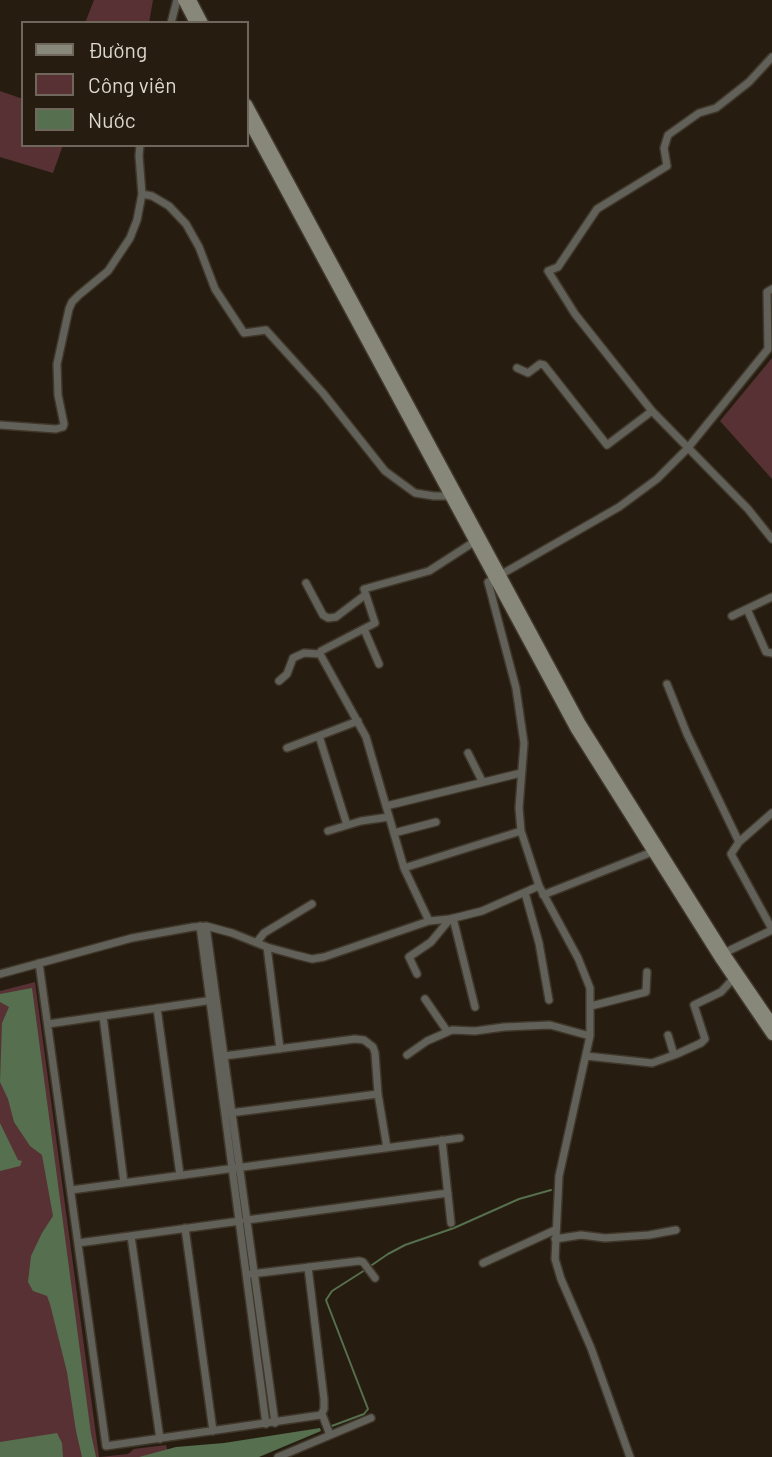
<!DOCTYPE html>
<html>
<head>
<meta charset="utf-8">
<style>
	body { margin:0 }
	#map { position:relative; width:772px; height:1457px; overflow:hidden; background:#261d10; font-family:Barlow,sans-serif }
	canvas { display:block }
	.legend { position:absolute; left:21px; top:21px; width:228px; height:126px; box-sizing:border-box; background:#261d10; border:2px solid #6f675c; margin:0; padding:9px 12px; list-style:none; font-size:21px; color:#ddd7ce }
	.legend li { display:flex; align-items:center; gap:14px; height:35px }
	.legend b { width:35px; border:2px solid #6f675c }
</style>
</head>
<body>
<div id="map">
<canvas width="772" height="1457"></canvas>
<ul class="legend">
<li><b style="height:9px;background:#87877a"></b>Đường</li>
<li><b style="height:19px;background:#583135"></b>Công viên</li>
<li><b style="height:19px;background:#566f4e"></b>Nước</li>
</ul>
</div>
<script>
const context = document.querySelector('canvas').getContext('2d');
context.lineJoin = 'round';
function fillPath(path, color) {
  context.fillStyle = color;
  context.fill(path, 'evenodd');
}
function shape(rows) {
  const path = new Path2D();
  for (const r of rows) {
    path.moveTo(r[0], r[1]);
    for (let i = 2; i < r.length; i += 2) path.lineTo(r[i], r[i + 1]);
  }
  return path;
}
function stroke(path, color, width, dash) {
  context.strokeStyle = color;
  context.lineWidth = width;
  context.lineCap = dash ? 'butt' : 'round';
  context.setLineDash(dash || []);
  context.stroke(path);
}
fillPath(shape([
	[94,0,153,0,149,23,85,23],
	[0,91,23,99,23,145,63,145,53,173,0,157],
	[772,358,772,479,720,421],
	[35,982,99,1457,0,1457,0,991],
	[166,1445,169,1457,100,1457,128,1454,134,1449]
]), '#583135');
fillPath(shape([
	[32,988,91,1434,96,1457,82,1457,76,1431,67,1372,50,1304,47,1296,33,1291,28,1282,31,1256,42,1233,53,1216,42,1155,30,1146,14,1122,8,1099,0,1082,2,1023,9,1007,0,1002,0,994],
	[0,1123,18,1160,22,1161,20,1166,0,1171],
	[320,1428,321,1431,259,1457,139,1457,176,1447,224,1443],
	[57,1433,62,1443,63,1457,0,1457,0,1442]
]), '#566f4e');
stroke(shape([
	[369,1267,388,1254,405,1245,454,1228,519,1199,551,1190],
	[329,1427,364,1414,368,1409,326,1300,332,1291,365,1270]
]), '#566f4e', 2);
const street = shape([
	[171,23,177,0],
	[772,57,749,82,716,108,699,113,668,135,664,148,667,166,597,209,558,267,548,271,575,314,652,411,748,509,772,539],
	[142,194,152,196,169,206,186,224,199,247,215,289,244,333,266,330,323,393,385,471,415,493,434,496,453,496],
	[517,368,528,373,540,364,544,365,607,445,652,411],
	[0,425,56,429,63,427,64,424,58,395,57,364,69,309,72,302,79,295,108,271,130,238,137,220,142,194,139,156,140,145],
	[306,583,323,615,328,618,336,617,365,595],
	[747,609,766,652,772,653],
	[732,616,772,597],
	[364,629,379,664],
	[279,681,287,674,293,658,304,653,320,654],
	[667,684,687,734,739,842],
	[319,736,347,825],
	[287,748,358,721],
	[468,753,482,781],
	[386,806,521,773],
	[772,813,739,842,731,854,772,929],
	[328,831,361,821,389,817],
	[394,833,436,822],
	[404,868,521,831],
	[525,893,539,943,549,1000],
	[543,895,652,852],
	[453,918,475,1007],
	[429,921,404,868,366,737,320,654,321,651,375,623,364,589,429,571,477,540],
	[200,926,266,1424],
	[206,926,275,1423],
	[257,942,264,933,312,904],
	[267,947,280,1049],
	[724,953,772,930],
	[39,963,106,1446,321,1415,324,1409,324,1399,308,1267],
	[0,974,132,938,193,927,206,926,232,933,267,947,296,955,312,959,324,957,429,921,450,919,482,911,539,886],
	[417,974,409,957,431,942,450,919],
	[425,999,447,1031],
	[591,1006,646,992,647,972],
	[157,1008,180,1175],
	[103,1016,124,1183],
	[48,1024,213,1000],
	[668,1035,674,1055],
	[407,1055,427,1041,452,1030,475,1031,504,1027,550,1025,590,1036],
	[224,1056,355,1039,364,1040,373,1047,375,1053,378,1094],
	[586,1056,652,1063,677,1054,701,1043,705,1039,694,1005,721,992,733,979],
	[230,1113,378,1094,387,1148],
	[442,1140,451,1223],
	[71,1190,460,1138],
	[247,1220,448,1193],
	[185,1228,213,1431],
	[131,1236,160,1439],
	[555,1239,581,1235,605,1238,649,1235,676,1230],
	[78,1243,240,1221],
	[483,1263,555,1230],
	[251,1274,359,1261,363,1262,375,1278],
	[322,1414,330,1435],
	[278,1457,371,1418],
	[630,1457,591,1348,561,1279,555,1259,559,1176,590,1036,590,988,578,958,539,886,521,831,519,808,524,743,516,688,488,582,619,507,657,479,687,449,768,349,767,292,772,289]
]);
const secondary = shape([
	[183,0,195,23],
	[191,0,203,23],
	[247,104,581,724,727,957,772,1023],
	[247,119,575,728,721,960,772,1035]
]);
stroke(street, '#40372b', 10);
stroke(secondary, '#40372b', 13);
stroke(street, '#616159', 7);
stroke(secondary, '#87877a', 10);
</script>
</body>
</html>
